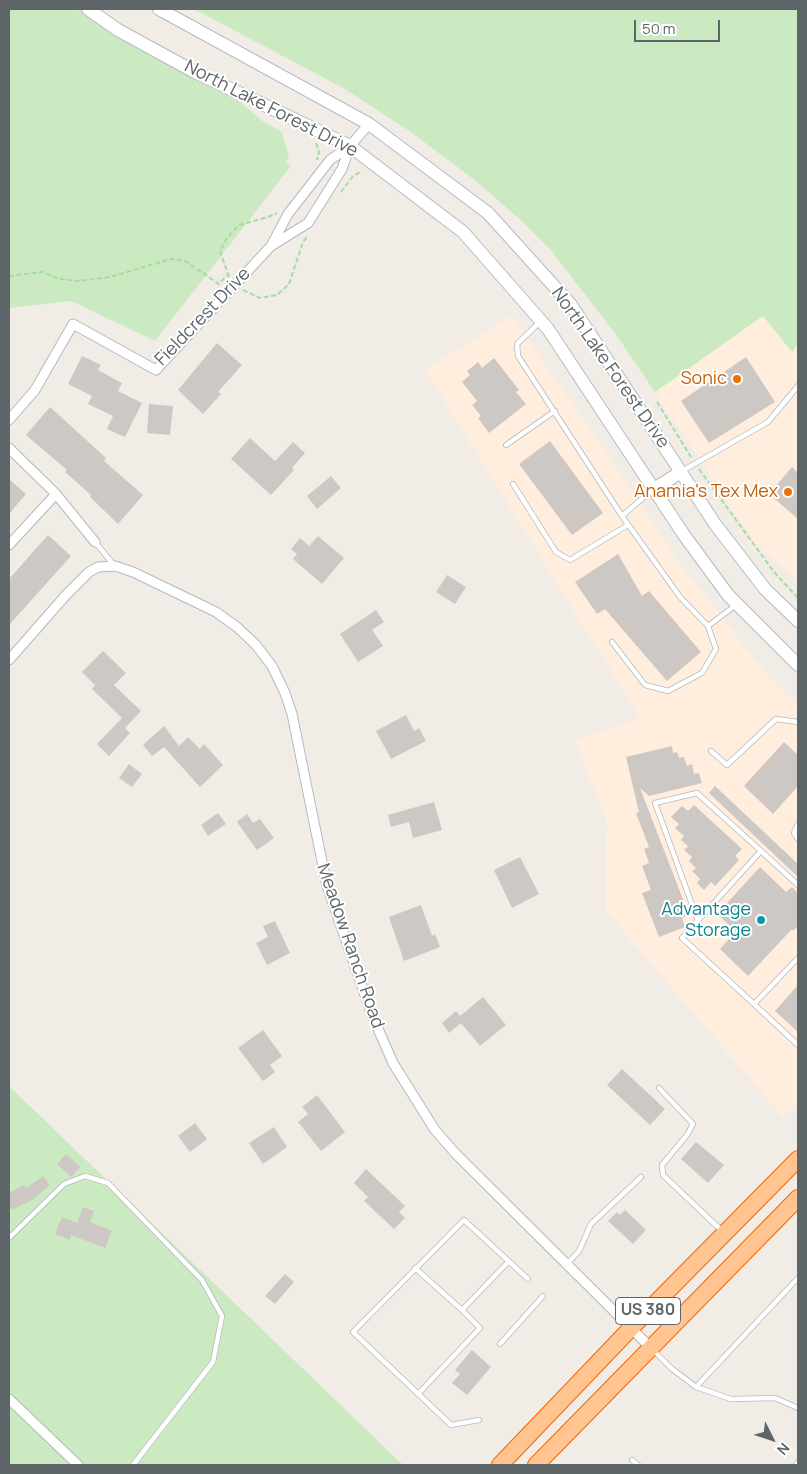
<!DOCTYPE html>
<html>
<head>
<meta charset="utf-8">
<style>
	body { margin:0 }
	#map { position:relative; width:807px; height:1474px; overflow:hidden; background:#f1ece6; font-family:Manrope,sans-serif }
	canvas { display:block }
	.frame { position:absolute; inset:0; border:10px solid #5d6568; pointer-events:none }
	.north { position:absolute; left:747px; top:1414px; width:50px; height:50px; -webkit-text-stroke:4px #fff; paint-order:stroke; rotate:131deg; font-size:14px; font-weight:700; line-height:20px; text-align:center; color:#5d6568 }
	.north::after { content:''; display:block; margin:auto; width:18px; height:22px; background:#5d6568; clip-path:polygon(50% 0,100% 100%,50% 72%,0 100%) }
	.scale { position:absolute; left:634px; top:20px; width:86px; height:22px; box-sizing:border-box; border:2px solid #5d6568; border-top:0; padding-left:6px; font-size:15px; line-height:18px; white-space:nowrap; color:#5d6568; -webkit-text-stroke:4px #fff; paint-order:stroke }
</style>
</head>
<body>
<div id="map">
<canvas width="807" height="1474"></canvas>
<div class="frame"></div>
<div class="north">N</div>
<div class="scale">50 m</div>
</div>
<script>
const context = document.querySelector('canvas').getContext('2d');
context.lineJoin = 'round';
function fillPath(path, color) {
  context.fillStyle = color;
  context.fill(path, 'evenodd');
}
function shape(rows) {
  const path = new Path2D();
  for (const r of rows) {
    path.moveTo(r[0], r[1]);
    for (let i = 2; i < r.length; i += 2) path.lineTo(r[i], r[i + 1]);
  }
  return path;
}
function stroke(path, color, width, dash) {
  context.strokeStyle = color;
  context.lineWidth = width;
  context.lineCap = dash ? 'butt' : 'round';
  context.setLineDash(dash || []);
  context.stroke(path);
}
function drawText(font, color, halo, rows, align = 'center') {
  context.font = font + ' Manrope,sans-serif';
  context.lineWidth = 4;
  context.setLineDash([]);
  context.textBaseline = 'middle';
  context.strokeStyle = halo;
  context.fillStyle = color;
  for (const [text, x, y, turn = 0] of rows) {
    context.save();
    context.translate(x, y);
    context.rotate((+turn || 0) * Math.PI / 180);
    context.textAlign = isNaN(turn) ? turn : align;
    if (halo) context.strokeText(text, 0, 0);
    context.fillText(text, 0, 0);
    context.restore();
  }
}
fillPath(shape([
	[764,315,792,352,798,344,798,580,755,543,655,392],
	[512,316,617,469,676,559,768,676,798,705,798,1101,783,1117,605,910,607,823,575,740,640,718,425,370]
]), '#fed');
fillPath(shape([
	[9,9,78,9,113,32,231,94,261,120,282,132,289,157,286,163,291,166,155,341,71,301,9,308],
	[194,9,798,9,798,344,792,352,763,316,655,392,617,336,550,249,522,221,472,178,408,130,343,88],
	[9,1086,403,1465,9,1465]
]), '#cceac1');
fillPath(shape([
	[217,343,242,365,218,392,221,394,203,414,178,390],
	[82,356,101,365,98,370,122,383,118,391,142,403,125,437,107,429,113,416,88,404,92,396,68,384],
	[746,357,775,402,709,443,681,401],
	[494,358,519,390,516,392,526,404,489,433,478,418,481,416,472,405,477,401,462,382,470,375,467,371,478,362,482,368],
	[149,404,173,406,170,435,147,433],
	[50,407,106,458,104,461,143,495,118,524,90,497,91,495,65,472,67,470,26,435],
	[250,438,275,461,293,442,305,453,292,468,294,470,271,495,231,459],
	[550,441,603,513,572,535,519,464],
	[792,467,798,473,798,519,769,494],
	[331,476,341,488,317,509,307,496],
	[9,479,26,494,9,514],
	[48,535,71,556,9,625,9,579],
	[318,536,344,558,322,584,293,559,297,554,291,549,300,538,309,546],
	[618,554,642,596,649,591,701,652,667,681,605,609,597,614,575,582],
	[447,575,466,587,455,604,436,592],
	[376,610,384,622,372,630,383,646,358,662,340,634],
	[103,651,126,673,114,685,141,711,125,728,130,733,109,756,97,744,122,718,92,689,95,685,82,672],
	[406,715,414,731,419,728,426,741,391,759,376,731],
	[164,726,179,746,188,737,200,749,204,744,223,765,200,787,164,747,152,756,143,745],
	[784,742,798,755,798,786,773,814,744,786],
	[672,746,673,753,677,752,679,758,684,757,687,766,692,764,694,774,699,773,702,783,649,796,640,788,689,915,682,918,685,927,659,937,642,893,651,890,642,866,649,863,644,849,649,847,636,813,639,812,626,757],
	[129,764,142,774,132,787,119,778],
	[715,786,798,864,798,877,709,793],
	[434,802,442,830,413,838,409,822,391,827,388,815],
	[694,805,742,849,735,856,739,860,715,886,711,882,704,890,697,883,700,879,692,871,696,868,689,861,692,857,684,850,688,846,681,840,684,836,675,828,679,824,671,817,682,806,688,811],
	[218,813,226,824,208,836,201,825],
	[247,814,253,823,260,819,274,838,257,850,237,822],
	[520,857,539,894,512,908,494,870],
	[760,867,786,892,792,887,798,893,798,926,793,931,792,929,748,976,720,949,736,931,717,914],
	[421,905,432,936,435,934,440,947,404,961,389,917],
	[275,921,290,953,267,965,256,943,268,937,263,926],
	[798,985,798,1032,775,1011],
	[483,997,506,1025,480,1046,461,1023,449,1033,442,1023,456,1011,460,1016],
	[263,1030,282,1056,270,1065,275,1072,263,1081,238,1048],
	[622,1069,665,1109,650,1125,607,1085],
	[317,1095,345,1132,321,1151,298,1122,308,1114,302,1107],
	[195,1123,207,1139,190,1152,178,1136],
	[274,1127,287,1147,263,1164,249,1143],
	[696,1142,724,1165,708,1183,681,1159],
	[66,1154,80,1167,71,1177,57,1164],
	[366,1169,405,1206,399,1212,405,1218,394,1229,364,1201,368,1197,354,1183],
	[43,1176,50,1185,32,1200,12,1210,9,1204,9,1193,24,1185,26,1188],
	[83,1207,94,1211,90,1222,112,1231,105,1248,71,1235,70,1240,55,1234,62,1217,77,1223],
	[625,1210,646,1230,633,1244,608,1221,617,1212,620,1215],
	[285,1274,294,1282,275,1304,265,1296],
	[472,1350,491,1367,467,1395,452,1383,460,1374,455,1370]
]), '#cec8c5');
const lane = shape([
	[540,322,517,344,518,356,622,516],
	[506,445,555,411],
	[682,471,768,422,798,386],
	[513,484,556,552,570,560,628,525],
	[652,490,622,516,680,597,708,626,736,605],
	[95,542,114,565],
	[612,642,645,685,668,691,702,673,716,649,708,626],
	[711,751,727,765,776,719,798,722],
	[798,824,794,833,798,839],
	[698,921,655,803,697,793,761,851],
	[798,958,754,1004,798,1045],
	[754,1004,682,938,761,851,798,885],
	[659,1088,693,1124,687,1135,662,1165,663,1175,722,1231],
	[9,1238,64,1184,85,1176,108,1183,202,1280,222,1316,213,1362,133,1465],
	[567,1264,579,1251,591,1224,641,1177],
	[415,1268,462,1310,509,1261],
	[500,1344,543,1296],
	[654,1351,671,1368,696,1387,731,1399,775,1398,798,1408],
	[696,1387,798,1278],
	[418,1394,480,1328,462,1310],
	[479,1420,451,1425,353,1332,464,1220,528,1279],
	[632,1460,638,1465],
	[796,1465,798,1462]
]);
const street = shape([
	[271,246,288,214,330,160,350,146,369,124],
	[9,420,35,390,73,324,156,370,271,246,308,223,342,169,350,146],
	[9,448,56,494,95,542],
	[9,545,56,494],
	[9,660,66,595,89,572,98,567,115,566,133,572,216,612,237,627,256,645,272,666,285,693,292,714,327,886,372,1015,393,1063,435,1130,455,1153,651,1348],
	[9,1399,78,1465]
]);
const secondary = shape([
	[88,9,118,30,193,71,350,146,463,232,548,329,684,535,728,595,798,665],
	[159,9,369,124,488,213,571,305,715,524,765,589,798,621],
	[654,489,681,472]
]);
const highway = shape([
	[500,1465,631,1328,798,1159],
	[536,1465,798,1198]
]);
stroke(lane, '#b3b9bc', 6);
stroke(street, '#b3b9bc', 11);
stroke(secondary, '#b4bbbf', 14);
stroke(highway, '#f76500', 18);
stroke(shape([
	[316,143,319,152,317,160],
	[341,192,353,176,362,171],
	[9,276,42,272,59,279,79,281,110,277,171,259,185,261,219,284,227,275],
	[229,277,220,251,227,238,239,225,268,217,277,213],
	[243,290,260,298,277,295,289,284,303,242,308,236],
	[657,402,691,457],
	[699,469,774,572,798,598]
]), '#a4dda3', 2, [5, 2.5]);
stroke(lane, '#fff', 4.5);
stroke(street, '#fff', 9);
stroke(secondary, '#fff', 12);
stroke(highway, '#ffc48f', 16);
for (const [x, y, r, color] of [
	[737,379,5,"#e8710a"],
	[788,492,5,"#e8710a"],
	[761,920,5,"#0f9aa8"]
]) {
  const dot = new Path2D();
  dot.arc(x, y, r, 0, 2 * Math.PI);
  context.fillStyle = color;
  context.fill(dot);
  stroke(dot, '#fff', 2);
}
for (const [x, y, w] of [
	[648,1311,65]
]) {
  const box = new Path2D();
  box.roundRect(x - w / 2, y - 13.5, w, 27, 4);
  context.fillStyle = '#fff';
  context.fill(box);
  stroke(box, '#5d6568', 1);
}
drawText('bold 16px', '#5d6568', null, [
	["US 380",648,1311]
]);
drawText('18px', '#5d6568', '#fff', [
	["North Lake Forest Drive",271,109,27],
	["Fieldcrest Drive",203,317,-46],
	["North Lake Forest Drive",610,368,55],
	["Meadow Ranch Road",350,946,71]
]);
drawText('18px', '#c56008', '#fff', [
	["Sonic",727,379],
	["Anamia's Tex Mex",778,492]
], 'right');
drawText('18px', '#0d838f', '#fff', [
	["Advantage",751,910],
	["Storage",751,931]
], 'right');
</script>
</body>
</html>
